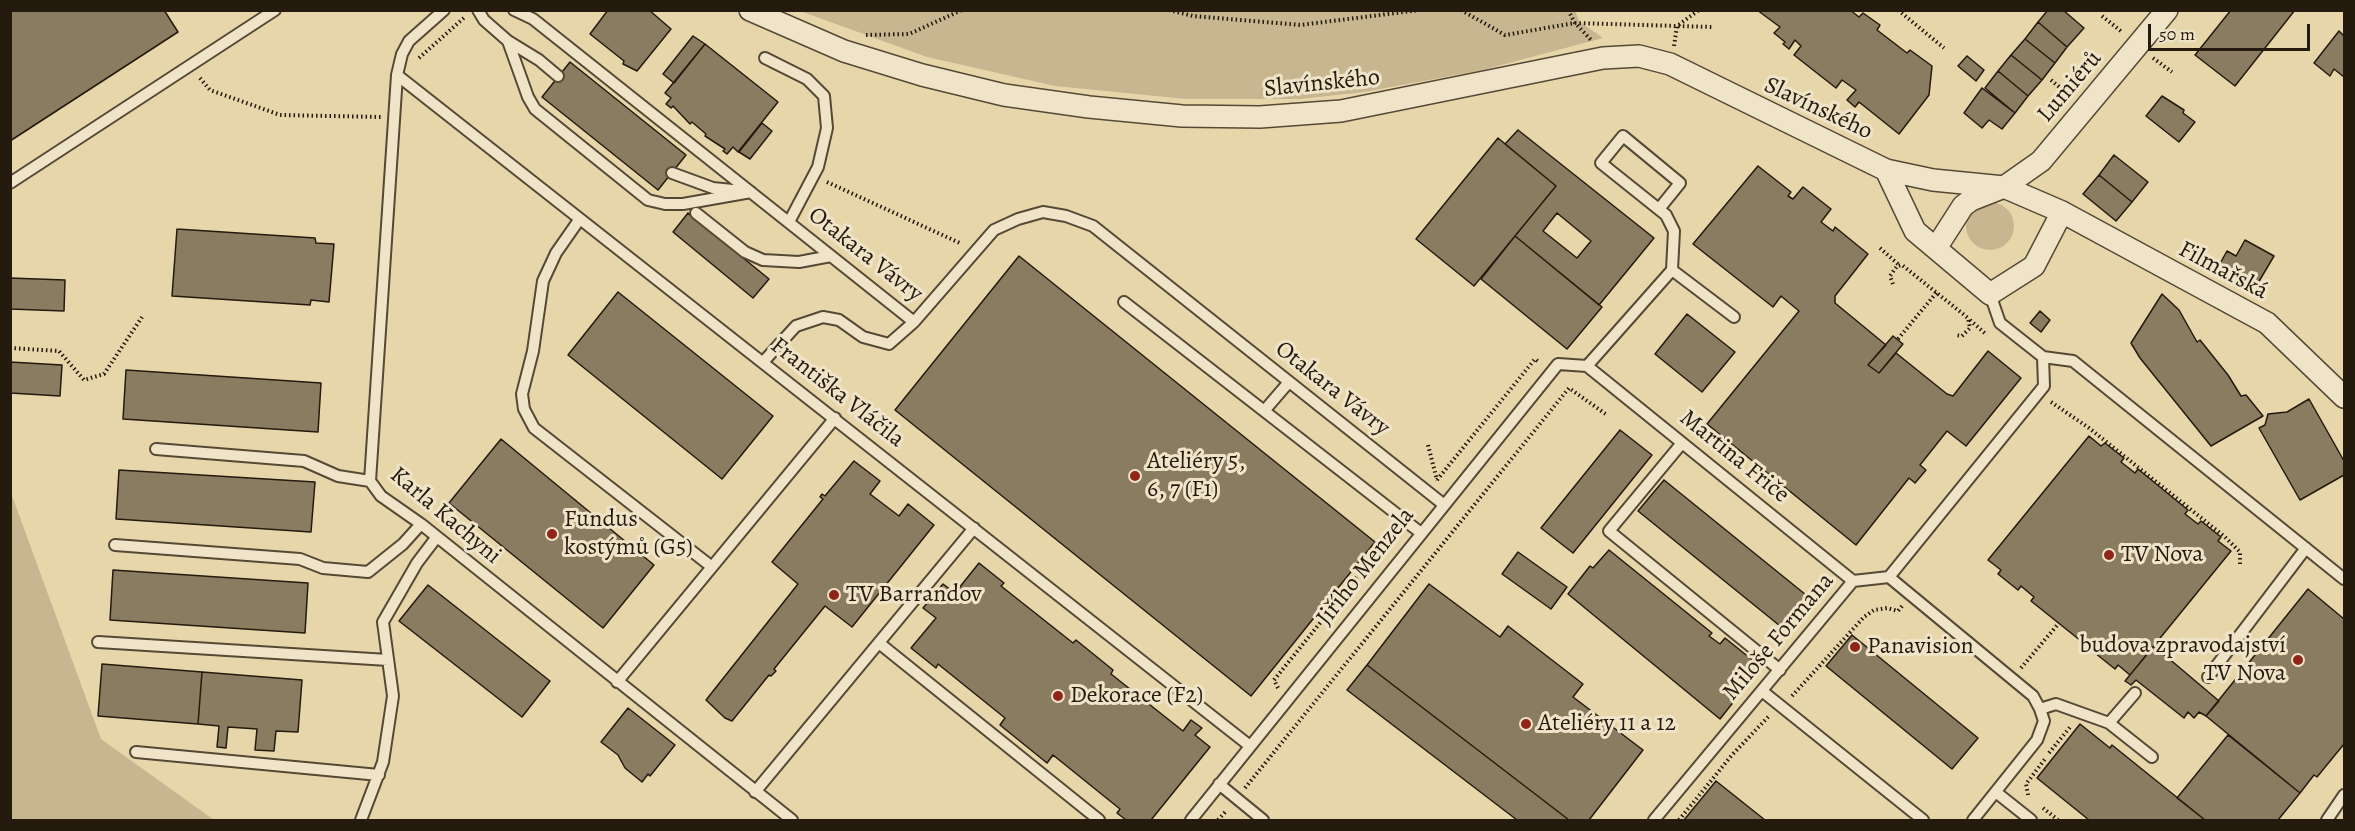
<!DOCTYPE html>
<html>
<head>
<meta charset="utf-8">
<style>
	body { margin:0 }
	#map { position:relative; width:2355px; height:831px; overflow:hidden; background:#e8d6ab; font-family:Alegreya,serif }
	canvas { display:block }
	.frame { position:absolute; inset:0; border:12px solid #241a0e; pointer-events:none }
	.scale { position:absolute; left:2148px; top:24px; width:162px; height:27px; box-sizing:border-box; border:3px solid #241a0e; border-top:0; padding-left:8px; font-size:18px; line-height:21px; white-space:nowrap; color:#241a0e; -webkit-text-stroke:4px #f0e4c8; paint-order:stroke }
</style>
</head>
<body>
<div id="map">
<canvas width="2355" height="831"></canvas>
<div class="frame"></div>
<div class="scale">50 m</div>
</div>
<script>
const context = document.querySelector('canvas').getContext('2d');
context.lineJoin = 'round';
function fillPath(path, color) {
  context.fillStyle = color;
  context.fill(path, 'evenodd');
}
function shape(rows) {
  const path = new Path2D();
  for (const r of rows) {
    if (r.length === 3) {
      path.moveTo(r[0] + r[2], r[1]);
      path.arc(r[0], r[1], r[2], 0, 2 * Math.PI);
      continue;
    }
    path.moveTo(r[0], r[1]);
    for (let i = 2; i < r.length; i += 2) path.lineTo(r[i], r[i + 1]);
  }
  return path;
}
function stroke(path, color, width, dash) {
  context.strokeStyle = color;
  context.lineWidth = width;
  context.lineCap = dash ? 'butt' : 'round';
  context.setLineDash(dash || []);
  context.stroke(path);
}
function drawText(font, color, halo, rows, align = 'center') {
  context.font = font + ' Alegreya,serif';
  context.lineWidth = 6;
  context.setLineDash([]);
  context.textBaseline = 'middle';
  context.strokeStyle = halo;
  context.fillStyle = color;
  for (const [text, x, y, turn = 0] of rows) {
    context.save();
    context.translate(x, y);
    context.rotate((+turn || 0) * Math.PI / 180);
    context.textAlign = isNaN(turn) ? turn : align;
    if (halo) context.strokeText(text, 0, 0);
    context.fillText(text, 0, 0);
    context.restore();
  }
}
fillPath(shape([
	[1575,11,1580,22,1603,38,1483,70,1364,92,1300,99,1186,99,1055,86,927,57,800,11],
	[1990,226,24],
	[11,493,101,739,214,820,11,820]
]), '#c7b690');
const building = shape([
	[10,10,164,10,178,32,10,141,10,10],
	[608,10,649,10,671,29,637,71,623,64,624,61,590,34,608,10],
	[1757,10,1850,10,1859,17,1863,13,1880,25,1877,30,1907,53,1910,50,1932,66,1929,95,1899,134,1859,102,1855,107,1847,100,1856,90,1842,80,1836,88,1794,55,1801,46,1795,40,1789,49,1783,44,1785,42,1774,33,1780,27,1757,10],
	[2048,10,2063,10,2084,28,2067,47,2038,22,2048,10],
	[2231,10,2295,10,2235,86,2195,55,2231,10],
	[2038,22,2067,47,2055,63,2025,39,2038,22],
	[2339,31,2344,36,2344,77,2334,69,2330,76,2314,63,2339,31],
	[693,36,705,44,674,83,663,74,693,36],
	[2025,39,2055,63,2042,80,2011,55,2025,39],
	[705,44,778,102,738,152,733,147,727,154,723,151,725,149,705,136,706,134,692,122,690,124,673,106,671,108,666,104,671,98,665,93,705,44],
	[2011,55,2042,80,2028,96,1998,71,2011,55],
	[1967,56,1984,70,1976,81,1958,66,1967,56],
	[570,62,686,155,658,190,542,97,570,62],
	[1998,71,2028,96,2015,113,1985,88,1998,71],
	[1982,88,2015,113,2002,129,1989,120,1982,128,1964,113,1982,88],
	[2162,96,2184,110,2183,113,2195,122,2179,142,2146,116,2162,96],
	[762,123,772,131,750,159,739,152,762,123],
	[1518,130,1654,238,1599,305,1515,236,1556,186,1505,144,1518,130],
	[1557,213,1591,241,1577,258,1543,231,1557,213],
	[1498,138,1556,186,1474,286,1416,239,1498,138],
	[2114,155,2148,182,2132,202,2099,175,2114,155],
	[1758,166,1791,192,1788,196,1793,199,1803,187,1831,209,1821,222,1833,231,1835,227,1868,254,1835,296,1835,303,1886,345,1868,365,1879,373,1896,353,1947,394,1953,396,1988,351,2021,378,1966,446,1947,431,1920,465,1926,470,1915,483,1909,478,1856,545,1707,424,1799,311,1781,296,1773,307,1693,244,1758,166],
	[2099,175,2132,202,2116,221,2083,194,2099,175],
	[688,213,769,279,753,298,673,232,688,213],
	[177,229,315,238,316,243,334,244,329,302,311,300,310,305,172,296,177,229],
	[1515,236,1602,307,1567,349,1481,279,1515,236],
	[2245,240,2274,256,2258,283,2244,275,2241,280,2218,267,2227,251,2236,256,2245,240],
	[1019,256,1375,542,1251,696,895,410,1019,256],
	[10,278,65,280,64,311,10,309,10,278],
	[618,292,773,416,722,479,568,355,618,292],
	[2162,294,2179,310,2197,342,2200,340,2228,375,2241,396,2246,395,2263,416,2211,446,2140,358,2131,343,2162,294],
	[2040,311,2050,320,2041,332,2030,323,2040,311],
	[1687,314,1735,352,1702,392,1655,354,1687,314],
	[1893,336,1903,344,1879,373,1868,365,1893,336],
	[10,362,62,365,60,396,10,393,10,362],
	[126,370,321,383,318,432,123,419,126,370],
	[2309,399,2344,461,2344,475,2300,500,2259,428,2265,425,2268,414,2287,412,2309,399],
	[1620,430,1652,455,1573,553,1541,528,1620,430],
	[2089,436,2101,446,2105,443,2124,458,2121,462,2135,473,2138,469,2188,510,2185,514,2198,524,2201,521,2221,537,2218,541,2231,551,2130,675,2118,665,2115,669,2095,653,2098,649,2084,638,2081,641,2031,601,2034,597,2021,586,2018,590,1998,574,2001,570,1988,560,2089,436],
	[501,439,654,565,603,628,449,503,501,439],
	[854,461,880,481,870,494,899,516,908,504,934,525,852,627,825,606,774,669,776,671,771,676,769,675,732,721,725,718,706,700,798,584,772,562,823,499,820,497,822,494,825,496,854,461],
	[119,470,315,482,311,532,116,519,119,470],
	[1664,480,1811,599,1785,630,1638,511,1664,480],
	[1609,550,1712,633,1709,636,1720,644,1725,638,1761,667,1720,719,1568,594,1590,566,1593,568,1609,550],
	[1518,552,1567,587,1551,609,1502,574,1518,552],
	[979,563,1004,583,1001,586,1073,643,1076,640,1113,670,1111,674,1183,731,1191,720,1202,728,1195,735,1210,747,1151,820,1126,820,1117,813,1120,809,1053,755,1047,763,1000,725,1005,718,938,664,936,668,911,648,936,618,923,608,943,584,955,593,979,563],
	[113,570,308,583,305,633,110,620,113,570],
	[1429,584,1500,637,1508,626,1583,684,1573,697,1643,750,1589,820,1569,820,1367,665,1429,584],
	[428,585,550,681,522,717,399,621,428,585],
	[2308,589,2344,619,2344,744,2317,777,2314,775,2300,793,2206,716,2308,589],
	[1852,635,1978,738,1952,769,1826,666,1852,635],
	[2154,646,2219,701,2206,716,2199,712,2194,718,2188,712,2184,718,2136,680,2131,685,2125,681,2154,646],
	[102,664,202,672,198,724,98,716,102,664],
	[1367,665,1569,820,1517,820,1347,690,1367,665],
	[202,672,302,680,298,732,276,731,274,751,255,750,257,729,228,727,226,748,217,747,219,726,198,724,202,672],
	[628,708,675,745,650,776,648,774,642,782,625,768,618,755,601,742,628,708],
	[2080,724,2110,748,2112,745,2205,820,2089,820,2037,778,2080,724],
	[2228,735,2300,793,2278,820,2205,820,2177,798,2228,735],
	[1716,781,1765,820,1684,820,1716,781]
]);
fillPath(building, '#8a7c60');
stroke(building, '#241a0e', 1.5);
const lane = shape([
	[444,10,409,41,402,54,397,75,370,481,381,496,421,524,792,820],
	[478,10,484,20,508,41,539,60,558,76],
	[514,10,533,19,914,322],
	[508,41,528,97,535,109,648,200,665,204,683,204,751,192],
	[765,58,807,79,824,96,827,128,818,167,789,222],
	[397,75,1250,746],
	[672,173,713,188,742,191],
	[10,183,275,10],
	[1659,209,1680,183,1623,136,1601,163,1666,215,1674,231,1672,270],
	[696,213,745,252,763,260,799,262,831,256],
	[579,220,556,253,543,281,533,351,522,394,524,409,534,428,712,567],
	[1990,294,2000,323,2043,357,2073,361,2344,579],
	[1124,302,1421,533],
	[764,361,796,326,823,317,839,320,863,337,889,344,914,322,994,230,1018,219,1043,212,1066,216,1093,226,1443,504],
	[1587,366,1853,581],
	[1587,366,1672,270,1734,317],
	[1264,411,1289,382],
	[1682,443,1609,531,1780,670],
	[156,449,304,461,338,476,370,481],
	[115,545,300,559,323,568,368,572,403,544,421,524],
	[1889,577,2033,696,2040,709,2044,721,2037,740,1973,820],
	[98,642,388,660],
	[879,643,1099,820],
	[2208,677,2306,548],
	[617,682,835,418],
	[1762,691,1923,820],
	[2040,709,2056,704,2109,723,2152,757],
	[2109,723,2135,693],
	[136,752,379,775],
	[1219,784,1263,820],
	[755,792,974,528],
	[1997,793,2031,820],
	[361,820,383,762,393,696,383,622,417,563,436,538],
	[1191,820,1558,364,1587,366],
	[1654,820,1853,581,1889,577,2044,386,2043,357],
	[2327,820,2344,795]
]);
const street = shape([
	[750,10,844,51,922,75,1004,95,1089,107,1182,116,1260,117,1341,111,1603,58,1639,56,1670,64,1886,170,1933,180,2004,187,2062,212,2267,323,2344,397],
	[1886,170,1915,231,1990,294,2034,266,2062,212],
	[1936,248,1963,206,1971,200,2004,187,2041,161,2167,10]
]);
stroke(lane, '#554935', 14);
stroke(street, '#554935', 24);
stroke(shape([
	[1169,10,1193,16,1300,25,1420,10],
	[1461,10,1505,35,1575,23,1712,27],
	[1568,10,1575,23,1591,40],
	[1898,10,1944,48],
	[2102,16,2122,32],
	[866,35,909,34,962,10],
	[1674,46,1677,26,1699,10],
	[419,58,465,17],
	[2153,58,2172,72],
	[200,78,210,90,280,115,381,117],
	[2051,80,2071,97],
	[827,182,962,244],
	[1880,248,1899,265],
	[1893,284,1890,276,1897,266,1902,265,1968,318,1970,328,1962,336,1955,335],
	[1970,320,1987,335],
	[1898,339,1937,292],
	[10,348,59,351,84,380,104,374,142,317],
	[2051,402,2089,428,2225,537,2240,552,2240,564],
	[1428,445,1437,480],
	[1437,480,1535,359,1539,362],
	[2021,668,2059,623],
	[1278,688,1274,680,1395,530],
	[1792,696,1864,617,1874,610,1887,608,1898,611,1903,605],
	[2049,753,2071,726],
	[1245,788,1569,388,1607,415],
	[2028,795,2026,784,2045,759],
	[2043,808,2058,820],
	[1218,820,1227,810],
	[1679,820,1732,755,1770,715]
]), '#241a0e', 4, [1.5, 3]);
stroke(lane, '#f0e4c8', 10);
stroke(street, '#f0e4c8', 21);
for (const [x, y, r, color] of [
	[1135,476,6,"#8f2418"],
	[552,534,6,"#8f2418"],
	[2109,555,6,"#8f2418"],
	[834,595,6,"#8f2418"],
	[1855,647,6,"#8f2418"],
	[2298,660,6,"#8f2418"],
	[1058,696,6,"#8f2418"],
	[1526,724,6,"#8f2418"]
]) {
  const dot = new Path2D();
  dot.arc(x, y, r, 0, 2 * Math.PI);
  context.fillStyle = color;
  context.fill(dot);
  stroke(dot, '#f0e4c8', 2);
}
drawText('24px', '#241a0e', '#f0e4c8', [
	["Slavínského",1322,84,-6],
	["Lumiérů",2070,87,-50],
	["Slavínského",1818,109,25],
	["Otakara Vávry",865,255,38],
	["Filmařská",2223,271,28],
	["Otakara Vávry",1332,389,38],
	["Františka Vláčila",837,393,38],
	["Martina Friče",1734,457,39],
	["Karla Kachyni",445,516,40],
	["Jiřího Menzela",1366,567,-52],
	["Miloše Formana",1779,637,-50]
]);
drawText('24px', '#241a0e', '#f0e4c8', [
	["Ateliéry 5,",1147,462],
	["6, 7 (F1)",1147,490],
	["Fundus",564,520],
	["kostýmů (G5)",564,548],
	["TV Nova",2121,555],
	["TV Barrandov",846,595],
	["budova zpravodajství",2286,646,"right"],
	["TV Nova",2286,674,"right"],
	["Panavision",1867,647],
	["Dekorace (F2)",1070,696],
	["Ateliéry 11 a 12",1538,724]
], 'left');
</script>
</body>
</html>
